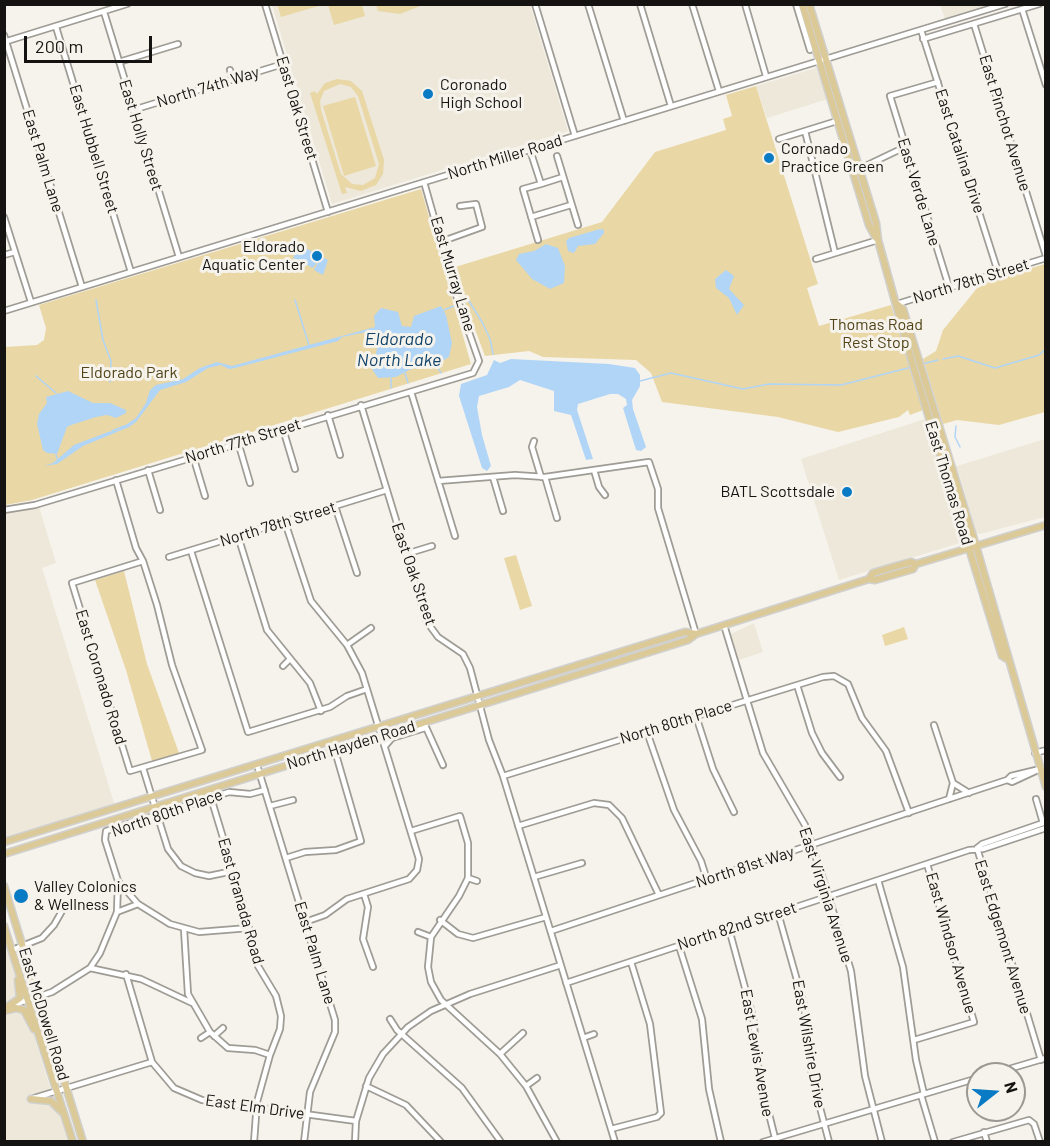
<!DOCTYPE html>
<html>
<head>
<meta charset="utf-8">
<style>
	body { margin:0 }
	#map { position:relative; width:1050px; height:1146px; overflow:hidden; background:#f6f3ec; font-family:Barlow,sans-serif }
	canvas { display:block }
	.frame { position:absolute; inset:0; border:6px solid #141311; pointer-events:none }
	.north { position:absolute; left:966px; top:1062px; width:60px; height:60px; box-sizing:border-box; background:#f6f3ec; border:2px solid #9c9994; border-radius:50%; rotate:73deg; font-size:16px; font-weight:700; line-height:24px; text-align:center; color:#141311 }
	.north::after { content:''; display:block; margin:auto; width:21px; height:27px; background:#097ac4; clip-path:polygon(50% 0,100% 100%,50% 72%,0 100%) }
	.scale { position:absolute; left:24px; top:36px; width:128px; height:27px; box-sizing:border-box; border:3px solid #141311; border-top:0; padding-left:8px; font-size:18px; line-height:21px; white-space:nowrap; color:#141311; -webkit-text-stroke:4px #f6f3ec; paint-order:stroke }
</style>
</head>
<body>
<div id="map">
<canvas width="1050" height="1146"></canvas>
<div class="frame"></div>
<div class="north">N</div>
<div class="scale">200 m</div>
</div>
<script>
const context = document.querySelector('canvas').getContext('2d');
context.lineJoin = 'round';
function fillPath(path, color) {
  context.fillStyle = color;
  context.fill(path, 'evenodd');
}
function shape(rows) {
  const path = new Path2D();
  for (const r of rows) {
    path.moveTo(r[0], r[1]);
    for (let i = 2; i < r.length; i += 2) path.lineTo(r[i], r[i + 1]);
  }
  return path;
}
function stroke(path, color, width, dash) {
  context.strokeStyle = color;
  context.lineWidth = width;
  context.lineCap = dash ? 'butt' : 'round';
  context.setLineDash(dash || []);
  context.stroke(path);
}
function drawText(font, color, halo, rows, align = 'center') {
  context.font = font + ' Barlow,sans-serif';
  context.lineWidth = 6;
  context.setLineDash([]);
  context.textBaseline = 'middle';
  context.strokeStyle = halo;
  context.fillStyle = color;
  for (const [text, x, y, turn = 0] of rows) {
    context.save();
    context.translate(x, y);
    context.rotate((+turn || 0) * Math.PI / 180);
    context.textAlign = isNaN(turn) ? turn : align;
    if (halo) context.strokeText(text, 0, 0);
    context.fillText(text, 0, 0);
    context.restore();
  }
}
fillPath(shape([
	[272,5,530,5,568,131,332,204],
	[940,5,940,4,992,5,945,19],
	[816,68,828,99,767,118,756,86],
	[925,419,963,542,839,580,801,459],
	[1045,439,1045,517,980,534,976,533,960,477,954,467],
	[39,507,56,563,42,568,115,806,5,839,5,514],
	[754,623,763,652,739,660,731,634],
	[4,936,48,1081,69,1141,5,1141]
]), '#ede8d9');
fillPath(shape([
	[277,4,322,4,322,5,281,17],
	[328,5,362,5,365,16,334,25],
	[376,5,376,4,423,5,400,14,378,11],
	[337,79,351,81,362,91,384,160,383,174,376,185,361,191,345,187,347,193,342,194,310,93,315,91,317,94,325,83],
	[340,84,351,87,358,96,379,164,375,178,363,185,352,184,341,174,321,110,320,101,324,91],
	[756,86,818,284,807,288,819,326,891,305,923,410,910,415,908,410,899,417,838,432,778,417,662,402,651,373,636,360,543,357,529,351,485,356,452,268,602,222,655,152,726,130,723,119,732,116,726,95],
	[355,97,376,166,344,176,323,106],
	[421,189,471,364,32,500,5,505,5,347,37,345,44,340,46,328,39,305],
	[1045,264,1045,412,999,425,957,420,943,424,923,359,936,351,943,330,978,287,992,280],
	[516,555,532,606,520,610,504,558],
	[124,571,147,664,179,753,152,761,126,670,95,580],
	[904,627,908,639,885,646,882,635]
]), '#e9d7a5');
fillPath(shape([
	[600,229,604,230,604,233,595,244,578,246,574,253,568,251,566,241,569,238],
	[546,244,558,248,565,266,564,283,550,289,532,279,516,260,519,254,534,251],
	[300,245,328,260,323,275,314,270,320,258,313,268,293,258],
	[726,270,734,276,729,289,744,305,737,315,729,298,716,288,715,279],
	[441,306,446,315,452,343,449,357,442,361,409,370,396,377,378,378,372,369,377,349,376,330,342,337,338,341,235,368,229,369,221,365,208,368,186,382,160,390,136,422,129,427,83,446,57,464,44,466,53,463,74,445,108,432,118,430,136,418,146,403,150,390,156,385,183,379,200,368,217,362,232,366,375,327,374,316,381,308,398,312,402,326,411,327,414,316],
	[511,359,609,364,635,368,640,375,640,386,632,400,633,409,646,447,641,451,636,450,623,408,627,405,626,399,618,394,610,394,578,404,577,410,593,459,586,460,571,415,554,411,554,391,520,380,509,387,479,396,477,407,482,435,491,466,487,471,482,468,459,396,461,384,487,375,494,360,500,363],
	[68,391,93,403,110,403,126,410,126,413,116,418,107,415,96,417,71,425,67,427,57,454,47,453,43,450,37,424,39,414,47,403,46,397]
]), '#b1d5f7');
stroke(shape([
	[96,300,103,340,111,361,110,382],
	[295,300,309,345],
	[465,302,469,301,482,322,490,339,493,354],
	[444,310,454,306],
	[943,359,958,356,995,368,1039,355,1046,349],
	[436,364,441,373],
	[922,364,938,360],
	[405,373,408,383],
	[36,376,56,393],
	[391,378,391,388],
	[640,381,671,373,743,389,769,384,841,385,912,367],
	[956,426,955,437,960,447],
	[112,431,124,426],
	[56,455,58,460]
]), '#b1d5f7', 1.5);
const minor = shape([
	[265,4,328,212],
	[535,4,575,136],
	[588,4,624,121],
	[640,4,671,106],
	[692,4,719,91],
	[745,4,766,76],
	[796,4,810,50],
	[1022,9,1046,85],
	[104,12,179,257],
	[974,24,1046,256],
	[56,27,131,272],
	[921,30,998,272],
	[4,35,82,287],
	[923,39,1039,4],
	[4,42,127,4],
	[119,62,178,44],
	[230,70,233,80],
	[938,82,890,96,949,287],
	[133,110,283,64],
	[805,131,835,253],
	[779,139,837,121],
	[530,150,541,184,523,189,538,240],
	[557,156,578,225],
	[859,169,905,147],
	[541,184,563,177],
	[4,217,31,302],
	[531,217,571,205],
	[443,241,482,227,476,204,460,206],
	[4,255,15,252],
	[816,259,878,240],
	[897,304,1046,258],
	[4,311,1005,4],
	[411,392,455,536],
	[361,405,427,622,438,637,463,654,470,668,489,740,503,776,615,1142],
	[328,415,340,455],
	[283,429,295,469],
	[534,441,532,447,541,477],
	[238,442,250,483],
	[193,456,205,496],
	[148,470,160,510],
	[594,470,599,487,605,495],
	[493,477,503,511],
	[545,477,557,518],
	[116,480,136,548,143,561,157,605,172,665,202,750,130,771,72,583,143,561],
	[438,481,515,475,545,477,649,462,658,489,658,508,696,634],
	[335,506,357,573],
	[4,510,35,505,473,373,479,361,456,295,424,182],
	[285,522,311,601,347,645,362,673,419,859,417,870,409,879,347,899,325,915,305,922],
	[238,536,267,630,310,683,321,711],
	[191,551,248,732,330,707,347,696,367,689],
	[406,554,432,546],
	[169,557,387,490],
	[724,625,763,753,805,825,827,891,851,971,865,1076,882,1142],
	[347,645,371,628],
	[283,666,290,659],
	[797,685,812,733,822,753,840,777],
	[696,716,713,769,734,812],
	[424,723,443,765],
	[934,725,953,783,949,799],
	[647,732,674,810,701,861,707,880],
	[385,746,392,738,425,728],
	[1035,753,1046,750],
	[257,765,335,1020,335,1032,310,1092,304,1142],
	[143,768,155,807],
	[503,776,823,677,834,676,848,684,862,718,886,751,909,813],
	[1007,780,1011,776,1040,769],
	[953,783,969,793],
	[211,798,241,897,258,966,276,996,281,1016,280,1029,270,1055,257,1102,254,1142],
	[1036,799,1043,823],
	[270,806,293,800],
	[157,814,168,849,181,866,195,873,209,876,233,871],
	[518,826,594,803,609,805,622,818,659,895],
	[411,831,460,816,468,843,468,878,459,896,431,937,428,967,431,982,441,1000,500,1054,526,1086,557,1142],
	[977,848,1041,1060],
	[977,848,982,844,1046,822],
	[286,858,305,852,336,850,361,841,335,751],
	[534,877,582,863],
	[468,878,477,881],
	[878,880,903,967,916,1060,924,1094],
	[118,881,138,904,170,924,199,932,249,928],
	[364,894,368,907,363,939,373,967],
	[117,912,138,904],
	[778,913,804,1005,812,1077,829,1142],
	[440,920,458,934,473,938,546,917],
	[184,929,188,994,210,1032,228,1048,255,1050,270,1055],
	[729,929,753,1017,759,1074,776,1142],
	[551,931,949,799,1007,780,1012,782,1040,769],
	[418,932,431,937],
	[679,946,702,1019,709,1089,721,1142],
	[12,950,42,938,54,925,62,911],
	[90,968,100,953,117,912,118,881,105,840,106,831,229,792,250,794,265,790],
	[126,974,152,1062,174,1088,202,1100,356,1121],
	[566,983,969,850,983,849,1046,828],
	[13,1005,52,992,90,968,141,979,192,1003],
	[390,1019,397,1030,462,1088,501,1142],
	[214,1036,223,1028],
	[201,1038,210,1032],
	[583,1038,594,1034],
	[914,1040,974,1022,927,864],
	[500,1054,523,1033],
	[992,1074,1046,1058],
	[366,1086,406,1105,441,1142],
	[526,1086,537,1078],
	[921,1095,935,1142],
	[34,1098,152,1062],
	[611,1129,657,1117,661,1113,650,1024,631,962],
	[984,1132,987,1142],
	[355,1142,356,1121,369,1078,383,1054,408,1027,431,1011,470,994,561,965],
	[763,1142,978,1078],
	[953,1142,1029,1120,1034,1124,1040,1142]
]);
const major = shape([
	[802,4,869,225,876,238],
	[809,4,876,223,878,240,912,362,1002,656,1007,659],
	[897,304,903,309,976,546,1046,787],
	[869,579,873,573,893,567,911,562,916,564],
	[4,842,685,632,696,634],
	[4,854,688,640,696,634,869,579,875,580,913,569,916,564,1046,525],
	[4,886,83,1142],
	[4,926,73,1142],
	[7,1007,20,998,18,980],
	[4,1011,16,1008,24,1010,34,1029],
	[31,1099,51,1101,62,1112]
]);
stroke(minor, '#9e9c95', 8);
stroke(major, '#d0d0cf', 9);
stroke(minor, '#fff', 4.5);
stroke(major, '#dbca98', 6);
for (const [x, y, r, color] of [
	[428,94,6,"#097ac4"],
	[769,158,6,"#097ac4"],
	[317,256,6,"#097ac4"],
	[847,492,6,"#097ac4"],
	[21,896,8,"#097ac4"]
]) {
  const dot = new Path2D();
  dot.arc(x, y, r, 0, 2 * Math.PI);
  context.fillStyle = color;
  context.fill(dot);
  stroke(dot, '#f6f3ec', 2);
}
drawText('16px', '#141311', '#f6f3ec', [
	["Coronado",440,85],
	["High School",440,103],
	["Coronado",781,149],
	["Practice Green",781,167],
	["Eldorado",305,247,"right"],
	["Aquatic Center",305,265,"right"],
	["BATL Scottsdale",835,492,"right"],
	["Valley Colonics",34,887],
	["& Wellness",34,905]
], 'left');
drawText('16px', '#141311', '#f6f3ec', [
	["North 74th Way",208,87,-17],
	["East Oak Street",297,108,73],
	["East Pinchot Avenue",1005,123,73],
	["East Holly Street",141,135,73],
	["East Hubbell Street",94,149,73],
	["East Catalina Drive",960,151,72],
	["North Miller Road",505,157,-17],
	["East Palm Lane",43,161,73],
	["East Verde Lane",919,192,73],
	["East Murray Lane",453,274,73],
	["North 78th Street",971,281,-17],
	["North 77th Street",243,441,-17],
	["East Thomas Road",949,483,73],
	["North 78th Street",278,524,-17],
	["East Oak Street",414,574,71],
	["East Coronado Road",101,677,73],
	["North 80th Place",676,722,-17],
	["North Hayden Road",351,745,-17],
	["North 80th Place",167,813,-19],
	["North 81st Way",745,867,-18],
	["East Virginia Avenue",826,895,72],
	["East Granada Road",241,901,74],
	["North 82nd Street",737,926,-18],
	["East Edgemont Avenue",1003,937,73],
	["East Windsor Avenue",951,943,74],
	["East Palm Lane",315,953,73],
	["East McDowell Road",44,1014,73],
	["East Wilshire Drive",809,1044,80],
	["East Lewis Avenue",757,1053,80],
	["East Elm Drive",255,1107,8]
]);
drawText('16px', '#524418', '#f6f3ec', [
	["Thomas Road",876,325],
	["Rest Stop",876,343],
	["Eldorado Park",129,373]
]);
drawText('italic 18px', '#10436a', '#f6f3ec', [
	["Eldorado",399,339],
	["North Lake",399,360]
]);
</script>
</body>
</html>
